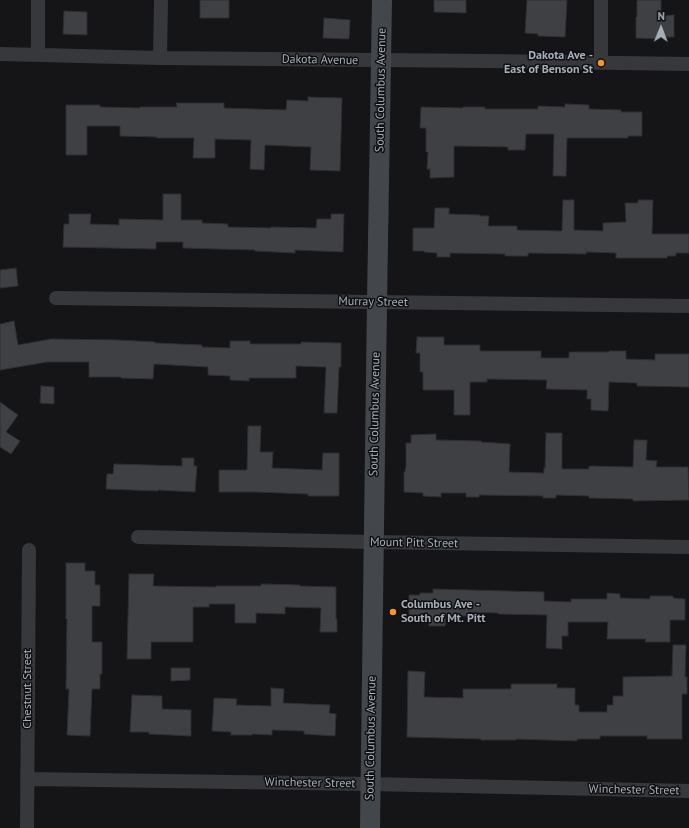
<!DOCTYPE html>
<html>
<head>
<meta charset="utf-8">
<style>
	body { margin:0 }
	#map { position:relative; width:689px; height:828px; overflow:hidden; background:#151517; font-family:"PT Sans",sans-serif }
	canvas { display:block }
	.north { position:absolute; left:641px; top:8px; width:40px; height:40px; -webkit-text-stroke:3px #101012; paint-order:stroke; rotate:1deg; font-size:11px; font-weight:700; line-height:16px; text-align:center; color:#a6aeb7 }
	.north::after { content:''; display:block; margin:auto; width:14px; height:18px; background:#a6aeb7; clip-path:polygon(50% 0,100% 100%,50% 72%,0 100%) }
</style>
</head>
<body>
<div id="map">
<canvas width="689" height="828"></canvas>
<div class="north">N</div>
</div>
<script>
const context = document.querySelector('canvas').getContext('2d');
context.lineJoin = 'round';
function fillPath(path, color) {
  context.fillStyle = color;
  context.fill(path, 'evenodd');
}
function shape(rows) {
  const path = new Path2D();
  for (const r of rows) {
    path.moveTo(r[0], r[1]);
    for (let i = 2; i < r.length; i += 2) path.lineTo(r[i], r[i + 1]);
  }
  return path;
}
function stroke(path, color, width, dash) {
  context.strokeStyle = color;
  context.lineWidth = width;
  context.lineCap = dash ? 'butt' : 'round';
  context.setLineDash(dash || []);
  context.stroke(path);
}
function drawText(font, color, halo, rows, align = 'center') {
  context.font = font + ' "PT Sans",sans-serif';
  context.lineWidth = 3;
  context.setLineDash([]);
  context.textBaseline = 'middle';
  context.strokeStyle = halo;
  context.fillStyle = color;
  for (const [text, x, y, turn = 0] of rows) {
    context.save();
    context.translate(x, y);
    context.rotate((+turn || 0) * Math.PI / 180);
    context.textAlign = isNaN(turn) ? turn : align;
    if (halo) context.strokeText(text, 0, 0);
    context.fillText(text, 0, 0);
    context.restore();
  }
}
const building = shape([
	[200,0,229,0,229,18,200,18,200,0],
	[434,0,466,0,466,13,434,12,434,0],
	[527,0,567,0,565,37,538,36,538,34,525,33,527,0],
	[637,0,661,0,661,16,674,15,674,37,660,37,660,39,636,38,636,17,637,17,637,0],
	[64,11,87,12,87,35,63,34,64,11],
	[324,18,350,20,349,39,323,38,324,18],
	[308,97,342,98,340,171,310,170,311,147,265,145,264,170,250,169,251,140,215,139,215,158,193,158,194,138,157,138,157,137,120,136,120,126,87,126,87,155,66,155,66,105,100,105,100,107,140,108,140,107,177,107,176,103,224,103,224,108,286,110,287,100,308,101,308,97],
	[565,104,589,105,589,109,621,110,621,112,642,112,642,136,628,136,628,138,567,138,566,176,553,176,554,134,526,134,525,150,508,150,508,147,454,146,454,177,430,178,430,169,427,169,428,152,426,152,426,128,420,128,421,107,463,108,463,107,485,107,485,109,538,109,538,106,565,107,565,104],
	[163,194,181,194,181,220,202,220,202,223,228,224,228,227,271,228,271,227,316,228,317,219,331,219,331,214,344,214,343,252,295,250,295,253,255,251,255,250,183,248,183,242,156,242,156,249,63,247,64,224,69,224,69,214,91,214,90,224,119,225,119,219,163,220,163,194],
	[563,200,574,200,574,230,603,231,603,223,626,222,625,203,638,203,638,200,653,200,652,234,689,234,689,253,676,253,676,256,667,256,667,258,616,258,616,253,586,252,586,254,528,253,528,256,505,256,505,254,450,253,450,257,437,257,437,253,424,252,424,251,413,251,413,228,434,228,435,208,449,208,449,214,480,215,480,216,489,216,488,226,517,226,517,230,562,231,563,200],
	[16,268,18,286,0,288,0,270,16,268],
	[14,321,18,345,51,339,118,340,155,342,155,343,202,345,202,347,230,348,230,341,250,341,250,344,301,344,301,342,341,343,341,367,339,367,337,413,324,413,326,367,296,366,296,378,249,378,249,381,230,380,230,376,208,375,208,367,154,364,153,379,121,378,121,377,89,377,89,362,47,362,0,370,0,324,14,321],
	[417,337,444,337,444,345,480,345,480,351,541,351,541,358,569,358,569,352,609,352,609,351,626,351,626,359,655,360,655,354,689,354,689,387,637,386,637,383,609,382,608,411,591,410,591,399,587,399,587,390,546,389,547,380,487,379,487,382,470,382,470,415,454,415,454,390,423,390,423,372,420,372,420,353,416,353,417,337],
	[41,386,54,387,54,404,40,403,41,386],
	[0,402,18,415,6,432,20,441,11,454,0,447,0,402],
	[248,426,261,426,260,452,273,452,272,468,322,470,323,453,339,453,339,496,308,496,308,494,256,492,219,492,219,470,247,470,248,426],
	[546,433,562,433,562,469,589,469,589,466,633,467,634,440,647,440,646,460,657,461,656,467,688,467,689,500,633,501,633,499,589,498,589,496,556,495,556,498,543,498,543,496,479,495,479,497,466,497,466,493,441,493,441,497,423,496,423,493,404,492,404,472,405,472,406,466,406,443,411,443,411,435,436,434,436,440,481,441,481,442,510,444,509,472,544,473,544,468,545,468,546,433],
	[182,458,194,458,194,466,197,466,195,492,158,490,158,491,106,489,107,474,113,474,114,464,182,466,182,458],
	[66,563,85,563,85,571,95,571,95,585,100,585,100,606,92,606,92,642,102,642,102,674,100,674,100,689,92,689,90,736,67,735,69,689,66,689,67,619,66,619,66,563],
	[129,574,154,574,153,586,216,587,216,586,261,586,261,584,300,585,300,586,336,587,336,619,337,619,337,632,320,632,321,608,285,607,285,614,256,613,256,623,235,623,235,604,209,604,209,607,193,607,193,642,151,642,151,659,127,659,129,574],
	[433,589,544,592,544,601,571,602,571,599,607,599,607,593,620,594,620,598,650,599,650,596,673,596,673,598,685,599,685,620,670,620,670,642,645,642,646,639,607,639,608,622,568,622,568,636,562,636,562,649,546,648,547,615,499,614,498,613,468,612,468,616,446,616,445,626,429,626,429,618,409,617,409,595,420,595,420,593,433,593,433,589],
	[673,645,686,645,685,677,687,677,687,694,682,694,682,739,647,739,647,736,600,736,600,739,577,739,577,741,516,739,516,740,481,740,481,739,407,737,408,671,425,672,424,697,463,698,463,689,511,689,511,684,557,684,557,688,575,688,575,705,579,705,579,712,607,712,607,705,613,705,613,696,623,696,623,677,672,676,673,645],
	[171,668,190,668,190,680,171,681,171,668],
	[271,688,284,689,283,703,330,705,329,713,336,714,335,736,304,734,304,731,272,730,272,735,252,734,252,735,231,735,231,732,212,731,214,698,237,699,236,705,271,706,271,688],
	[132,695,162,696,162,709,191,710,191,736,149,734,149,732,130,732,132,695]
]);
fillPath(building, '#3f4044');
stroke(building, '#2f2f33', 1);
stroke(shape([
	[0,54,160,58,487,61,689,64],
	[38,55,38,0],
	[160,58,161,0],
	[601,63,601,0],
	[56,298,689,306],
	[138,537,373,542,689,547],
	[28,779,370,784,689,791],
	[27,828,29,550]
]), '#36383c', 14);
stroke(shape([
	[370,828,377,302,382,0]
]), '#43474c', 20);
for (const [x, y, r, color] of [
	[601,63,4,"#f9942a"],
	[393,612,4,"#f9942a"]
]) {
  const dot = new Path2D();
  dot.arc(x, y, r, 0, 2 * Math.PI);
  context.fillStyle = color;
  context.fill(dot);
  stroke(dot, '#101012', 1.5);
}
drawText('bold 12px', '#a6aeb7', '#101012', [
	["Dakota Ave -",593,56],
	["East of Benson St",593,70],
	["Columbus Ave -",401,605,"left"],
	["South of Mt. Pitt",401,619,"left"]
], 'right');
drawText('12px', '#a6aeb7', '#101012', [
	["Dakota Avenue",320,60,1],
	["South Columbus Avenue",381,90,-89],
	["Murray Street",373,302,1],
	["South Columbus Avenue",375,414,-89],
	["Mount Pitt Street",414,543,1],
	["Chestnut Street",28,689,-90],
	["South Columbus Avenue",371,738,-89],
	["Winchester Street",310,783,1],
	["Winchester Street",634,790,1]
]);
</script>
</body>
</html>
